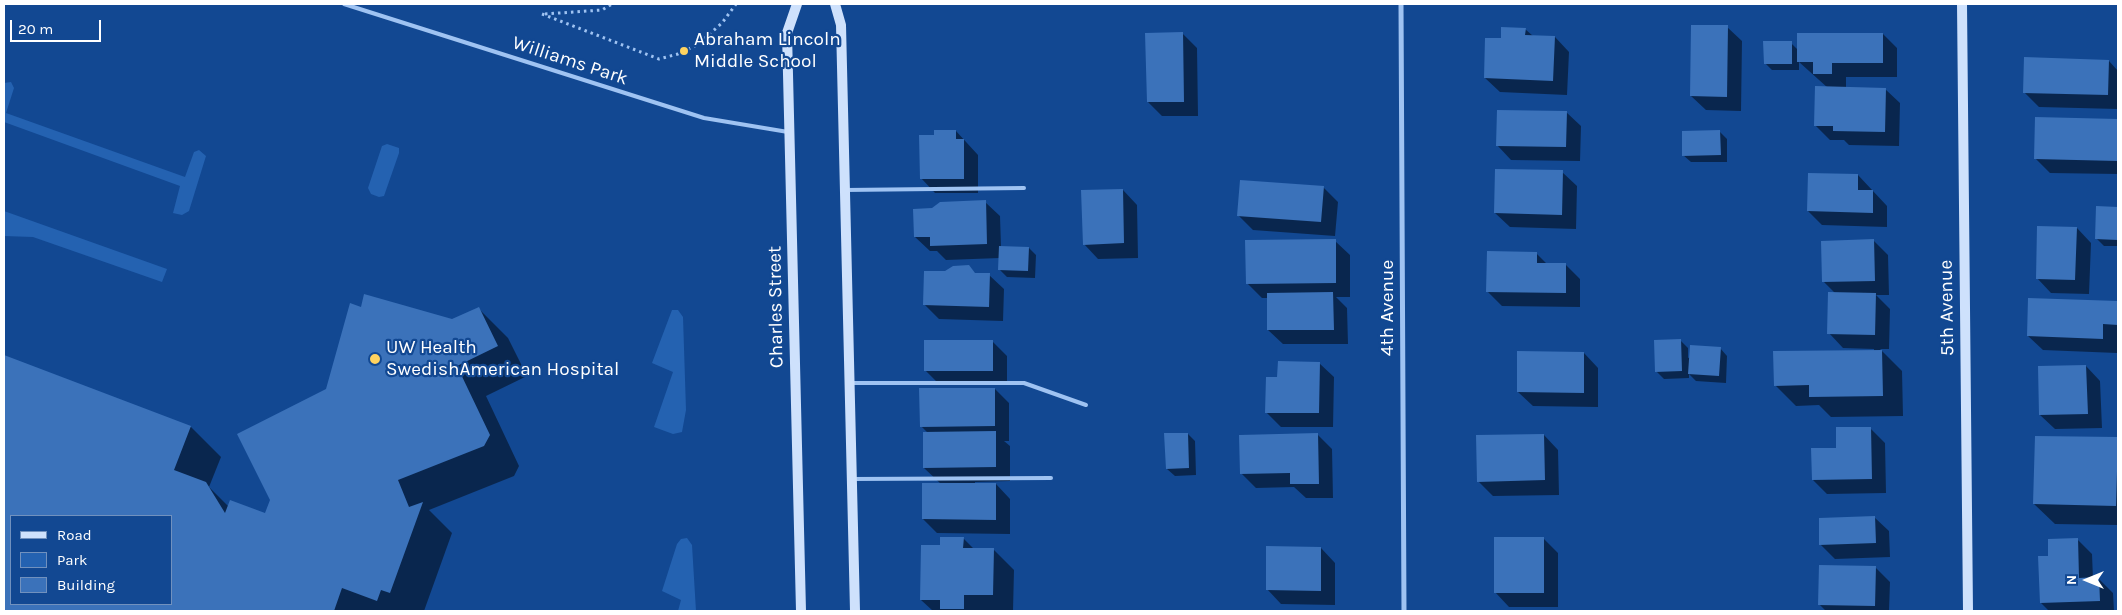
<!DOCTYPE html>
<html>
<head>
<meta charset="utf-8">
<style>
	body { margin:0 }
	#map { position:relative; width:2122px; height:615px; overflow:hidden; background:#124892; font-family:Karla,sans-serif }
	canvas { display:block }
	.frame { position:absolute; inset:0; border:5px solid #fff; pointer-events:none }
	.legend { position:absolute; left:10px; top:515px; width:162px; height:90px; box-sizing:border-box; background:#124892; border:1px solid #7191be; margin:0; padding:6px 9px; list-style:none; font-size:15px; color:#fff }
	.legend li { display:flex; align-items:center; gap:10px; height:25px }
	.legend b { width:25px; border:1px solid #7191be }
	.north { position:absolute; left:2062px; top:555px; width:50px; height:50px; -webkit-text-stroke:4px #124892; paint-order:stroke; rotate:270deg; font-size:14px; font-weight:700; line-height:20px; text-align:center; color:#fff }
	.north::after { content:''; display:block; margin:auto; width:18px; height:22px; background:#fff; clip-path:polygon(50% 0,100% 100%,50% 72%,0 100%) }
	.scale { position:absolute; left:10px; top:20px; width:91px; height:22px; box-sizing:border-box; border:2px solid #fff; border-top:0; padding-left:6px; font-size:15px; line-height:18px; white-space:nowrap; color:#fff; -webkit-text-stroke:4px #124892; paint-order:stroke }
</style>
</head>
<body>
<div id="map">
<canvas width="2122" height="615"></canvas>
<div class="frame"></div>
<ul class="legend">
<li><b style="height:6px;background:#cee1fc"></b>Road</li>
<li><b style="height:14px;background:#2462b1"></b>Park</li>
<li><b style="height:14px;background:#3b72ba"></b>Building</li>
</ul>
<div class="north">N</div>
<div class="scale">20 m</div>
</div>
<script>
const context = document.querySelector('canvas').getContext('2d');
context.lineJoin = 'round';
function fillPath(path, color) {
  context.fillStyle = color;
  context.fill(path, 'evenodd');
}
function shape(rows) {
  const path = new Path2D();
  for (const r of rows) {
    path.moveTo(r[0], r[1]);
    for (let i = 2; i < r.length; i += 2) path.lineTo(r[i], r[i + 1]);
  }
  return path;
}
function stroke(path, color, width, dash) {
  context.strokeStyle = color;
  context.lineWidth = width;
  context.lineCap = dash ? 'butt' : 'round';
  context.setLineDash(dash || []);
  context.stroke(path);
}
function drawText(font, color, halo, rows, align = 'center') {
  context.font = font + ' Karla,sans-serif';
  context.lineWidth = 4.5;
  context.setLineDash([]);
  context.textBaseline = 'middle';
  context.strokeStyle = halo;
  context.fillStyle = color;
  for (const [text, x, y, turn = 0] of rows) {
    context.save();
    context.translate(x, y);
    context.rotate((+turn || 0) * Math.PI / 180);
    context.textAlign = isNaN(turn) ? turn : align;
    if (halo) context.strokeText(text, 0, 0);
    context.fillText(text, 0, 0);
    context.restore();
  }
}
fillPath(shape([
	[11,82,14,88,6,113,185,177,194,152,199,150,206,156,189,211,182,215,173,213,180,186,4,122,4,83],
	[387,144,399,148,399,153,384,196,379,197,371,194,368,188,382,146],
	[4,211,167,269,162,282,33,237,4,236],
	[672,310,678,310,683,317,686,410,682,432,673,434,654,427,673,372,652,363],
	[687,538,692,545,696,611,678,611,681,600,662,591,677,544,681,539]
]), '#2462b1');
fillPath(shape([
	[1727,27,1742,41,1741,111,1706,110,1691,96],
	[1525,29,1533,36,1555,37,1569,52,1567,95,1500,92,1485,78],
	[1182,33,1197,48,1198,116,1162,116,1148,102],
	[1883,34,1897,48,1897,77,1846,77,1846,88,1885,89,1900,103,1899,146,1849,145,1844,140,1830,140,1815,125,1828,88,1799,62,1799,70,1772,70,1765,63,1791,43,1798,50],
	[2109,61,2118,71,2118,109,2039,107,2024,92],
	[1566,112,1581,126,1580,161,1511,160,1497,145],
	[2036,119,2118,121,2118,174,2050,173,2035,158],
	[956,131,978,155,978,193,935,193,921,178],
	[1720,132,1727,139,1727,162,1691,162,1683,155],
	[1562,172,1577,186,1576,229,1510,227,1495,213],
	[1858,175,1887,206,1887,227,1822,225,1808,211],
	[1323,187,1338,202,1335,236,1253,230,1238,215],
	[1123,190,1137,205,1138,258,1098,259,1084,244],
	[985,202,1000,216,1001,247,1029,248,1036,255,1035,278,1007,277,1000,270,1000,258,946,260,937,251,930,251,915,237],
	[2097,207,2118,208,2118,246,2104,246,2096,238],
	[2077,228,2091,243,2089,294,2051,293,2037,278],
	[1335,241,1350,255,1350,297,1336,297,1347,308,1348,344,1283,344,1268,330,1268,298,1262,298,1247,283],
	[1874,241,1888,255,1889,295,1876,295,1890,309,1889,349,1880,349,1902,371,1903,416,1831,417,1819,405,1796,406,1775,385,1874,351,1874,349,1843,348,1829,333,1835,293,1824,282],
	[1536,253,1548,265,1566,265,1580,279,1580,307,1502,306,1487,291],
	[976,274,989,275,1004,289,1003,321,939,319,924,304],
	[2030,299,2118,302,2117,353,2043,350,2028,336],
	[362,308,452,321,478,308,508,338,527,376,486,396,519,466,514,476,429,510,452,533,424,611,4,611,4,356,191,427,221,457,209,487,229,507,266,514,327,390],
	[11,516,171,516,171,604,11,604],
	[1681,341,1688,348,1688,358,1720,348,1727,356,1726,383,1696,381,1689,374,1689,378,1664,379,1656,371],
	[993,342,1007,356,1007,385,940,385,925,370],
	[1584,353,1598,368,1598,407,1533,406,1518,392],
	[1319,363,1334,377,1333,427,1281,427,1266,412],
	[2086,366,2100,381,2102,428,2055,429,2040,415],
	[995,389,1009,403,1009,441,1004,441,1010,446,1010,481,975,482,975,484,996,484,1010,499,1010,534,937,533,923,519,941,484,924,468,928,433,921,426],
	[1870,428,1885,443,1886,493,1827,494,1813,480,1838,449],
	[1188,434,1195,441,1196,475,1175,476,1167,469],
	[1318,435,1332,449,1333,498,1306,498,1294,487,1256,488,1241,473],
	[1544,435,1558,450,1559,495,1493,496,1478,481],
	[2117,439,2118,525,2055,524,2034,504],
	[1874,517,1889,531,1890,557,1835,559,1820,544],
	[963,538,974,549,994,550,1014,570,1013,611,933,611,921,600,941,546],
	[1544,539,1558,553,1558,607,1509,607,1495,592],
	[2077,539,2092,554,2093,579,2099,579,2113,593,2114,611,2049,611,2041,603,2050,557],
	[1321,548,1335,563,1335,605,1281,604,1267,589],
	[1875,567,1890,582,1889,611,1826,611,1819,604]
]), '#0007');
fillPath(shape([
	[1691,25,1728,25,1727,97,1690,96],
	[1501,27,1526,28,1525,35,1555,36,1553,81,1484,78,1485,38,1501,38],
	[1183,32,1184,102,1147,102,1145,33],
	[1797,33,1883,33,1883,63,1832,63,1832,74,1813,74,1813,62,1797,62],
	[1763,41,1792,41,1792,64,1764,64],
	[2024,57,2109,60,2108,95,2023,93],
	[1815,86,1886,88,1885,132,1833,131,1833,126,1814,126],
	[1497,110,1567,111,1566,147,1496,146],
	[2035,117,2118,119,2118,161,2034,159],
	[934,130,956,130,956,139,964,139,964,179,920,179,919,135,934,135],
	[1720,130,1721,155,1682,156,1682,131],
	[1495,169,1563,170,1562,215,1494,213],
	[1808,173,1858,174,1858,190,1873,190,1873,213,1807,211],
	[1240,180,1324,186,1321,222,1237,216],
	[1123,189,1124,243,1083,245,1081,190],
	[986,200,987,244,930,246,930,237,914,237,913,209,932,208,940,202],
	[2096,206,2118,207,2118,240,2095,239],
	[2037,226,2077,227,2075,280,2036,279],
	[1336,239,1336,283,1246,284,1245,240],
	[1874,239,1875,281,1822,282,1821,241],
	[999,246,1029,247,1028,271,998,270],
	[1487,251,1537,252,1537,263,1566,263,1566,293,1486,292],
	[969,265,975,273,990,273,989,307,923,305,924,271,945,271,953,266],
	[1333,292,1334,330,1267,330,1267,293],
	[1828,292,1876,293,1875,335,1827,334],
	[364,294,452,319,479,307,498,346,457,366,490,435,484,446,398,480,409,507,423,502,390,593,381,590,377,601,342,588,334,611,4,611,4,355,191,426,174,470,206,482,225,513,230,500,265,513,270,500,237,434,326,389,350,303,361,307],
	[11,516,171,516,171,604,11,604],
	[2028,298,2118,301,2118,325,2103,324,2103,339,2027,336],
	[1681,339,1682,371,1655,372,1654,340],
	[924,340,993,340,993,371,924,371],
	[1690,345,1721,347,1719,376,1688,374],
	[1882,350,1883,396,1809,397,1809,385,1774,386,1773,351],
	[1517,351,1584,352,1584,393,1517,392],
	[1278,361,1320,362,1319,413,1265,413,1266,377,1277,377],
	[2086,365,2088,414,2039,415,2038,366],
	[919,388,995,388,995,426,920,427],
	[1836,427,1871,427,1872,479,1812,480,1811,448,1836,448],
	[996,431,996,467,923,468,923,432],
	[1164,433,1188,433,1189,468,1166,469],
	[1318,433,1319,484,1290,484,1290,473,1240,474,1239,435],
	[1544,434,1545,480,1477,482,1476,435],
	[2035,436,2118,437,2116,506,2033,504],
	[922,483,996,483,996,520,922,519],
	[1875,516,1876,543,1819,545,1819,518],
	[940,537,964,537,963,548,994,548,993,595,964,595,964,609,940,609,940,600,920,600,921,545,940,545],
	[1494,537,1544,537,1544,593,1494,593],
	[2078,538,2079,578,2099,577,2100,601,2040,603,2038,556,2048,556,2048,539],
	[1266,546,1321,547,1321,591,1266,590],
	[1819,565,1876,566,1875,606,1818,605]
]), '#3b72ba');
stroke(shape([
	[542,14,659,59,678,54,697,45,722,23,736,4],
	[545,14,602,10,612,4]
]), '#9fc3f2', 3, [2.5, 4]);
stroke(shape([
	[344,4,704,118,788,132],
	[845,190,1024,188],
	[852,383,1024,383,1086,405],
	[852,479,1051,478]
]), '#9fc3f2', 4);
stroke(shape([
	[1401,4,1404,611]
]), '#9fc3f2', 5);
stroke(shape([
	[797,4,787,33,801,611],
	[835,4,841,25,855,611],
	[1962,4,1968,611]
]), '#cee1fc', 10);
for (const [x, y, r, color] of [
	[684,51,5,"#ffd360"],
	[375,359,6,"#ffd360"]
]) {
  const dot = new Path2D();
  dot.arc(x, y, r, 0, 2 * Math.PI);
  context.fillStyle = color;
  context.fill(dot);
  stroke(dot, '#124892', 2);
}
drawText('19px', '#fff', '#124892', [
	["Abraham Lincoln",694,40],
	["Middle School",694,62],
	["UW Health",386,348],
	["SwedishAmerican Hospital",386,370]
], 'left');
drawText('19px', '#fff', '#124892', [
	["Williams Park",570,61,18],
	["Charles Street",776,307,-91],
	["4th Avenue",1388,308,-90],
	["5th Avenue",1947,308,-91]
]);
</script>
</body>
</html>
